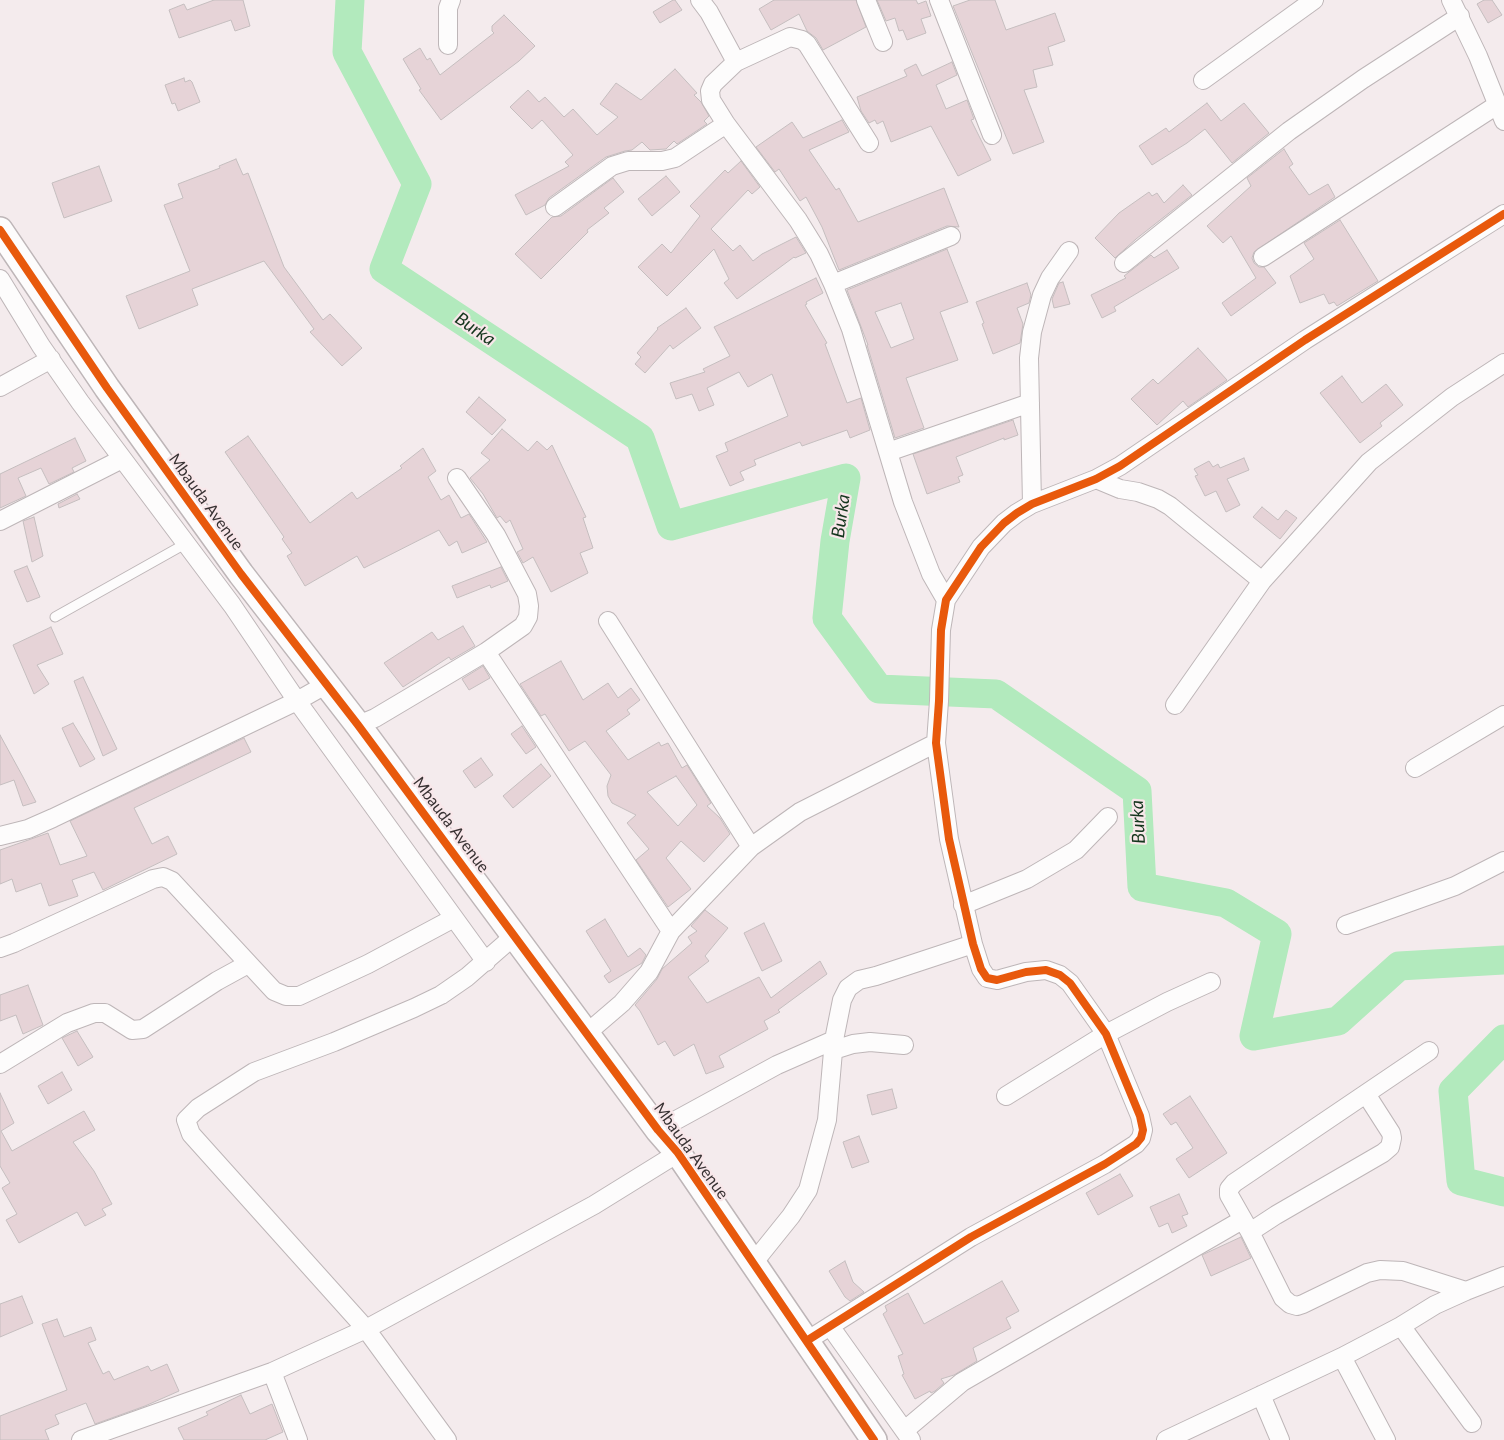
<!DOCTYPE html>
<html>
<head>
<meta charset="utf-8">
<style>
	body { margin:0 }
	canvas { display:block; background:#f4ebed }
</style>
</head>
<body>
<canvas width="1504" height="1440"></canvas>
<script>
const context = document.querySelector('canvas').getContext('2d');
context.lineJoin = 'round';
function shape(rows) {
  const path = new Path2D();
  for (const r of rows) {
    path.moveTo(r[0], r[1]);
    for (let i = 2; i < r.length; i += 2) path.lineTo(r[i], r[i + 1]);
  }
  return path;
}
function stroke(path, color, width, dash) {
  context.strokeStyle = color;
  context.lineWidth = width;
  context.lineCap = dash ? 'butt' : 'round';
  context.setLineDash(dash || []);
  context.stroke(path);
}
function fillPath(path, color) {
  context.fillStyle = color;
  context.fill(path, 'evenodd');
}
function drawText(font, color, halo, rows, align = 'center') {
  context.font = font + ' Lato,sans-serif';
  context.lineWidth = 4.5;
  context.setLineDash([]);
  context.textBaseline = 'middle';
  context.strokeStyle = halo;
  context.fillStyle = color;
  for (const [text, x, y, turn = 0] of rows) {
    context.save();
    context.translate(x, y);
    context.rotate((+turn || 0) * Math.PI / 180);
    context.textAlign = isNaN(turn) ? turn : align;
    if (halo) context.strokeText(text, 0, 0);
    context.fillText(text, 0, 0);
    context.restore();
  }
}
stroke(shape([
	[350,0,347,52,417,184,384,269,640,438,671,526,846,478,835,541,827,618,879,689,996,694,1137,791,1142,887,1226,903,1277,934,1254,1036,1338,1021,1399,966,1504,960],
	[1504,1039,1453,1091,1461,1181,1504,1192]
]), '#b2eabd', 29);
const building = shape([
	[214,0,243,0,250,26,235,31,231,20,179,38,169,10,184,4,187,10,214,0],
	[673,0,675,0,682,10,660,23,653,12,673,0],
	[774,0,856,0,866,27,823,50,816,38,807,31,799,14,771,30,759,9,774,0],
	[877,0,916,0,918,4,926,1,931,16,921,19,926,33,907,40,903,30,899,31,895,18,886,21,877,0],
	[970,0,995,0,1006,30,1055,13,1065,41,1048,47,1053,65,1033,70,1037,87,1024,90,1044,142,1013,154,953,6,970,0],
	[1484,0,1492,0,1502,15,1488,23,1477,4,1484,0],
	[504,15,535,46,519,61,441,120,419,90,421,89,403,59,420,48,427,60,430,58,440,75,494,33,492,31,492,26,504,15],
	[952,62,957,75,936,85,946,109,967,100,974,119,971,120,991,160,958,176,931,126,891,142,883,121,877,124,875,120,869,123,861,111,857,97,907,76,904,70,916,64,922,76,952,62],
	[675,69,697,93,694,95,701,102,709,116,704,121,707,124,677,144,674,141,666,149,650,150,642,142,632,150,625,151,606,157,549,198,545,205,526,215,515,195,569,166,565,162,573,155,542,120,532,129,510,107,528,90,539,102,545,97,564,117,573,109,597,135,618,117,600,104,616,83,641,100,675,69],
	[184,78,185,82,190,80,192,82,200,102,178,111,175,103,172,104,165,85,184,78],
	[1207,103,1221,121,1244,103,1269,133,1232,163,1205,129,1187,143,1152,165,1139,146,1166,128,1169,132,1207,103],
	[842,120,849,132,809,150,836,190,839,188,858,222,944,188,959,227,947,226,839,270,822,227,806,197,800,201,779,169,775,172,756,147,792,122,803,138,842,120],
	[1284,149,1293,164,1289,167,1309,195,1328,184,1335,197,1254,252,1252,258,1254,263,1259,267,1264,267,1276,283,1231,316,1222,303,1256,278,1231,236,1223,243,1207,226,1251,186,1247,178,1284,149],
	[236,159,243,175,248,173,284,267,323,320,330,314,362,348,342,366,310,332,314,329,264,261,192,289,198,305,139,329,126,296,190,271,164,205,183,198,178,184,220,168,219,166,236,159],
	[741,161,760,187,752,194,748,190,711,229,733,251,740,245,753,261,762,254,796,237,806,253,795,258,794,257,737,299,724,283,729,279,714,249,667,296,638,267,662,244,671,253,700,216,690,206,725,170,728,173,741,161],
	[99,166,112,201,64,218,52,183,99,166],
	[666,176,680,192,652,216,638,199,666,176],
	[613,178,624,192,604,208,609,213,587,230,588,232,541,279,515,254,552,217,561,216,613,178],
	[1183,185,1192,195,1136,239,1115,258,1095,238,1119,213,1149,192,1152,196,1157,193,1164,203,1183,185],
	[1340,220,1378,281,1337,306,1334,302,1329,304,1324,294,1300,303,1290,276,1314,259,1304,243,1340,220],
	[947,249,968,302,940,312,958,360,906,378,924,428,895,438,867,345,868,345,847,290,947,249],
	[901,303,914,339,891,348,875,312,901,303],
	[1167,250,1179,268,1114,307,1116,311,1102,318,1091,295,1126,278,1124,276,1151,255,1154,258,1167,250],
	[816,278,823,293,806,302,807,304,805,305,827,343,825,344,847,403,861,398,870,430,850,438,847,430,802,446,800,442,754,460,756,465,740,472,744,480,730,486,716,456,728,451,725,443,788,416,772,374,748,387,739,372,707,388,714,405,699,411,692,394,676,399,670,383,705,372,703,369,730,356,714,327,816,278],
	[1063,282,1070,304,1054,308,1052,299,1059,283,1063,282],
	[1027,283,1031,295,1029,303,1017,308,1023,324,1020,343,993,354,982,324,984,323,976,302,1027,283],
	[686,308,701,328,673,349,670,345,645,373,635,364,641,357,637,353,658,329,657,328,686,308],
	[1198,348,1227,380,1188,407,1183,401,1157,425,1131,399,1153,379,1158,384,1198,348],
	[1342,376,1362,403,1386,384,1403,405,1380,423,1382,426,1360,443,1320,393,1342,376],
	[479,397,506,420,492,435,466,412,479,397],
	[1013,420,1018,435,1004,440,1004,438,956,457,963,475,958,477,960,482,927,494,913,454,1013,420],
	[502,429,528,451,537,441,547,450,552,445,586,517,583,518,593,548,580,553,588,573,551,592,533,557,523,563,517,552,523,549,510,520,506,523,500,516,497,518,483,494,470,478,490,460,481,453,502,429],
	[248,436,310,523,352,492,357,499,402,468,400,466,423,448,436,471,428,477,441,500,449,495,461,518,469,514,487,542,462,553,457,541,449,546,439,530,364,568,357,556,305,586,287,556,292,553,282,539,284,537,225,452,248,436],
	[75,438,86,461,72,468,74,472,49,484,41,468,18,478,26,496,0,508,0,474,75,438],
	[1244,458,1249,470,1227,479,1240,505,1226,512,1216,491,1205,496,1195,476,1198,475,1194,469,1209,461,1213,467,1218,464,1220,468,1244,458],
	[77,494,80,499,59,508,58,504,77,494],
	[1262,507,1278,520,1286,510,1297,518,1280,539,1253,517,1262,507],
	[34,517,43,556,32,562,23,521,34,517],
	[27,566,40,597,27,602,14,571,27,566],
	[501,567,508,581,491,588,490,585,457,598,452,586,501,567],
	[463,626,475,646,451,660,449,657,403,687,384,663,432,632,438,640,463,626],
	[51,627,63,654,37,665,49,684,34,694,13,645,51,627],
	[561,661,583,700,608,683,618,698,631,688,640,700,627,710,630,714,606,731,628,760,659,742,661,746,668,743,682,768,687,765,711,803,707,806,720,818,730,834,704,862,681,841,666,858,691,889,668,907,636,860,649,849,627,823,636,815,612,803,608,796,607,786,611,775,585,741,569,751,545,714,541,716,520,684,561,661],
	[676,776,697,805,678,826,647,792,676,776],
	[483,666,490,678,469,690,462,679,483,666],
	[83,677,117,749,103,756,74,681,83,677],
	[73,723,95,759,80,767,62,728,73,723],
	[522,726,536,747,526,754,511,734,522,726],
	[0,735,23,777,36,802,23,806,14,780,0,785,0,735],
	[244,738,251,752,134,808,152,844,168,836,177,854,103,890,94,872,72,880,78,896,49,906,41,883,16,892,12,879,0,884,0,850,48,833,60,865,87,856,70,821,244,738],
	[481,758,493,775,475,788,463,771,481,758],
	[541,764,551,776,513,808,503,796,541,764],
	[705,910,728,928,705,956,709,961,688,977,707,1003,759,977,771,998,820,961,827,974,778,1010,780,1012,764,1021,768,1029,719,1056,724,1067,706,1074,694,1044,674,1056,665,1041,658,1045,640,1011,635,1005,657,979,662,969,692,943,688,937,697,931,691,926,705,910],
	[605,919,628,957,640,948,646,955,642,963,609,983,604,976,611,971,586,931,605,919],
	[764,923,782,961,762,971,744,933,764,923],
	[28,985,43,1025,23,1034,16,1015,0,1021,0,995,28,985],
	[77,1031,93,1057,78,1066,62,1038,77,1031],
	[62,1072,72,1090,48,1104,38,1086,62,1072],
	[892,1089,897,1108,872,1115,867,1095,892,1089],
	[0,1093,14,1123,1,1131,12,1151,84,1111,95,1130,73,1142,94,1171,112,1204,102,1209,106,1215,85,1226,77,1212,19,1243,6,1220,17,1214,2,1188,10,1183,0,1166,0,1093],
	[1190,1096,1227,1153,1189,1178,1176,1159,1193,1148,1176,1122,1171,1125,1163,1114,1190,1096],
	[859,1136,869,1162,852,1168,843,1142,859,1136],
	[1120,1174,1133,1196,1098,1215,1086,1193,1120,1174],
	[1179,1194,1188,1214,1182,1216,1187,1226,1172,1233,1168,1223,1159,1227,1150,1207,1179,1194],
	[1241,1237,1251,1258,1211,1276,1202,1255,1241,1237],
	[845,1261,853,1282,864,1292,850,1301,845,1297,829,1271,845,1261],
	[1002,1281,1019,1311,1006,1318,1011,1328,973,1348,977,1361,954,1375,941,1379,944,1383,935,1391,931,1393,930,1391,915,1399,902,1375,904,1374,898,1356,903,1354,883,1314,887,1311,885,1306,908,1293,924,1324,1002,1281],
	[22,1296,33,1323,0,1337,0,1304,22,1296],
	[57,1319,64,1337,91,1327,96,1340,88,1343,103,1374,109,1371,114,1380,148,1366,151,1371,167,1364,179,1391,145,1406,95,1424,86,1403,55,1415,59,1424,45,1430,49,1440,0,1440,0,1416,67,1390,42,1324,57,1319],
	[241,1395,250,1414,272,1404,283,1432,265,1440,184,1440,178,1428,208,1415,206,1412,241,1395]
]);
fillPath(building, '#e6d3d7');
stroke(building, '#c5bebf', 1);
const lane = shape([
	[55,617,185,544]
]);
const street = shape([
	[700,0,709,12,736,62,713,84,710,91,711,100,726,124,798,220,819,254,833,284,851,329,903,502,931,574,946,600],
	[866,0,883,42],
	[939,0,992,135],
	[1451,0,1478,56,1504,121],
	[448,45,448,8,451,0],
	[736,62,790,37,802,40,807,44,869,143],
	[1203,80,1314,0],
	[555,207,612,166,628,161,662,161,675,158,726,124],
	[1263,257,1497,105],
	[1124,263,1289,131,1363,79,1460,16],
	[0,279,41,346,80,402,232,605,297,701,486,962],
	[833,284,951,236],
	[0,387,51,359],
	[888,452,1030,403],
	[1096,479,1120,489,1138,492,1158,499,1170,506,1262,581],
	[1032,504,1029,358,1032,332,1042,295,1050,278,1069,251],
	[0,521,122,459],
	[608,621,751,847],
	[486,652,671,931],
	[1175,705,1262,581,1369,462,1452,397,1504,363],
	[358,725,375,718,486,652,523,626,528,617,529,606,527,594,496,535,457,478],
	[1415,768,1504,715],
	[0,836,28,829,53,818,297,701,327,684],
	[963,905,1027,879,1076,850,1108,817],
	[1346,925,1455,886,1504,861],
	[0,948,14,943,153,879,163,877,172,881,274,991,286,996,299,996,368,964,454,918],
	[587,1033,622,1003,649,972,671,931,751,847,800,812,936,743],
	[834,1050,853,1044,870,1042,904,1045],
	[1429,1051,1234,1183,1229,1189,1229,1195,1250,1232,1283,1298,1290,1304,1297,1306,1303,1304,1367,1273,1380,1270,1403,1271,1466,1291],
	[0,1064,67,1023,94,1013,105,1013,132,1030,143,1029,217,981,248,964],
	[1006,1096,1106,1034,1167,1002,1211,982],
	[658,1130,777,1065,834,1040],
	[1250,1232,1276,1215,1383,1153,1390,1147,1392,1138,1391,1133,1366,1094],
	[754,1262,791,1216,808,1190,827,1120,834,1040,842,1000,848,988,859,980,876,976,973,944],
	[830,1326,911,1440],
	[808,1340,971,1237,1105,1164,1136,1144,1141,1138,1143,1130,1140,1116,1106,1034,1070,983,1060,975,1046,970,1026,972,997,980,987,978,981,969,973,944,949,839,936,743,939,701,941,630,946,600,981,547,1004,523,1017,513,1032,504,1096,479,1120,466,1305,340,1504,214],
	[1342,1357,1386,1440],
	[272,1372,298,1440],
	[1261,1395,1280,1440],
	[1472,1423,1401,1326,1435,1305,1466,1291,1504,1276],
	[905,1430,962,1382,1242,1220],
	[81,1440,272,1372,366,1329,594,1205,678,1153],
	[447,1440,366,1329,191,1134,186,1120,198,1108,254,1072,334,1042,414,1008,441,995,467,977,514,936],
	[1166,1440,1342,1357,1401,1326]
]);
const secondary = shape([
	[0,230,107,388,241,574,358,725,658,1130,678,1153,874,1440]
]);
stroke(lane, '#beb6b8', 11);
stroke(street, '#beb6b8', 20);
stroke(secondary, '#beb6b8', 28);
stroke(lane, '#fdfcfc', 9);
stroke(street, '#fdfcfc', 18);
stroke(secondary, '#fdfcfc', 25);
stroke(shape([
	[0,230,107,388,241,574,358,725,658,1130,678,1153,874,1440],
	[808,1340,971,1237,1105,1164,1136,1144,1141,1138,1143,1130,1140,1116,1106,1034,1070,983,1060,975,1046,970,1026,972,997,980,987,978,981,969,973,944,949,839,936,743,939,701,941,630,946,600,981,547,1004,523,1017,513,1032,504,1096,479,1120,466,1305,340,1504,214]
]), '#e8590c', 8);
drawText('16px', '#383233', '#f8e7ea', [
	["Mbauda Avenue",206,502,54],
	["Mbauda Avenue",451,825,53],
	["Mbauda Avenue",691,1151,54]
]);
drawText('italic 18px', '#14361d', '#f8e7ea', [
	["Burka",475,329,34],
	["Burka",841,516,-82],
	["Burka",1138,822,-93]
]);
</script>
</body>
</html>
